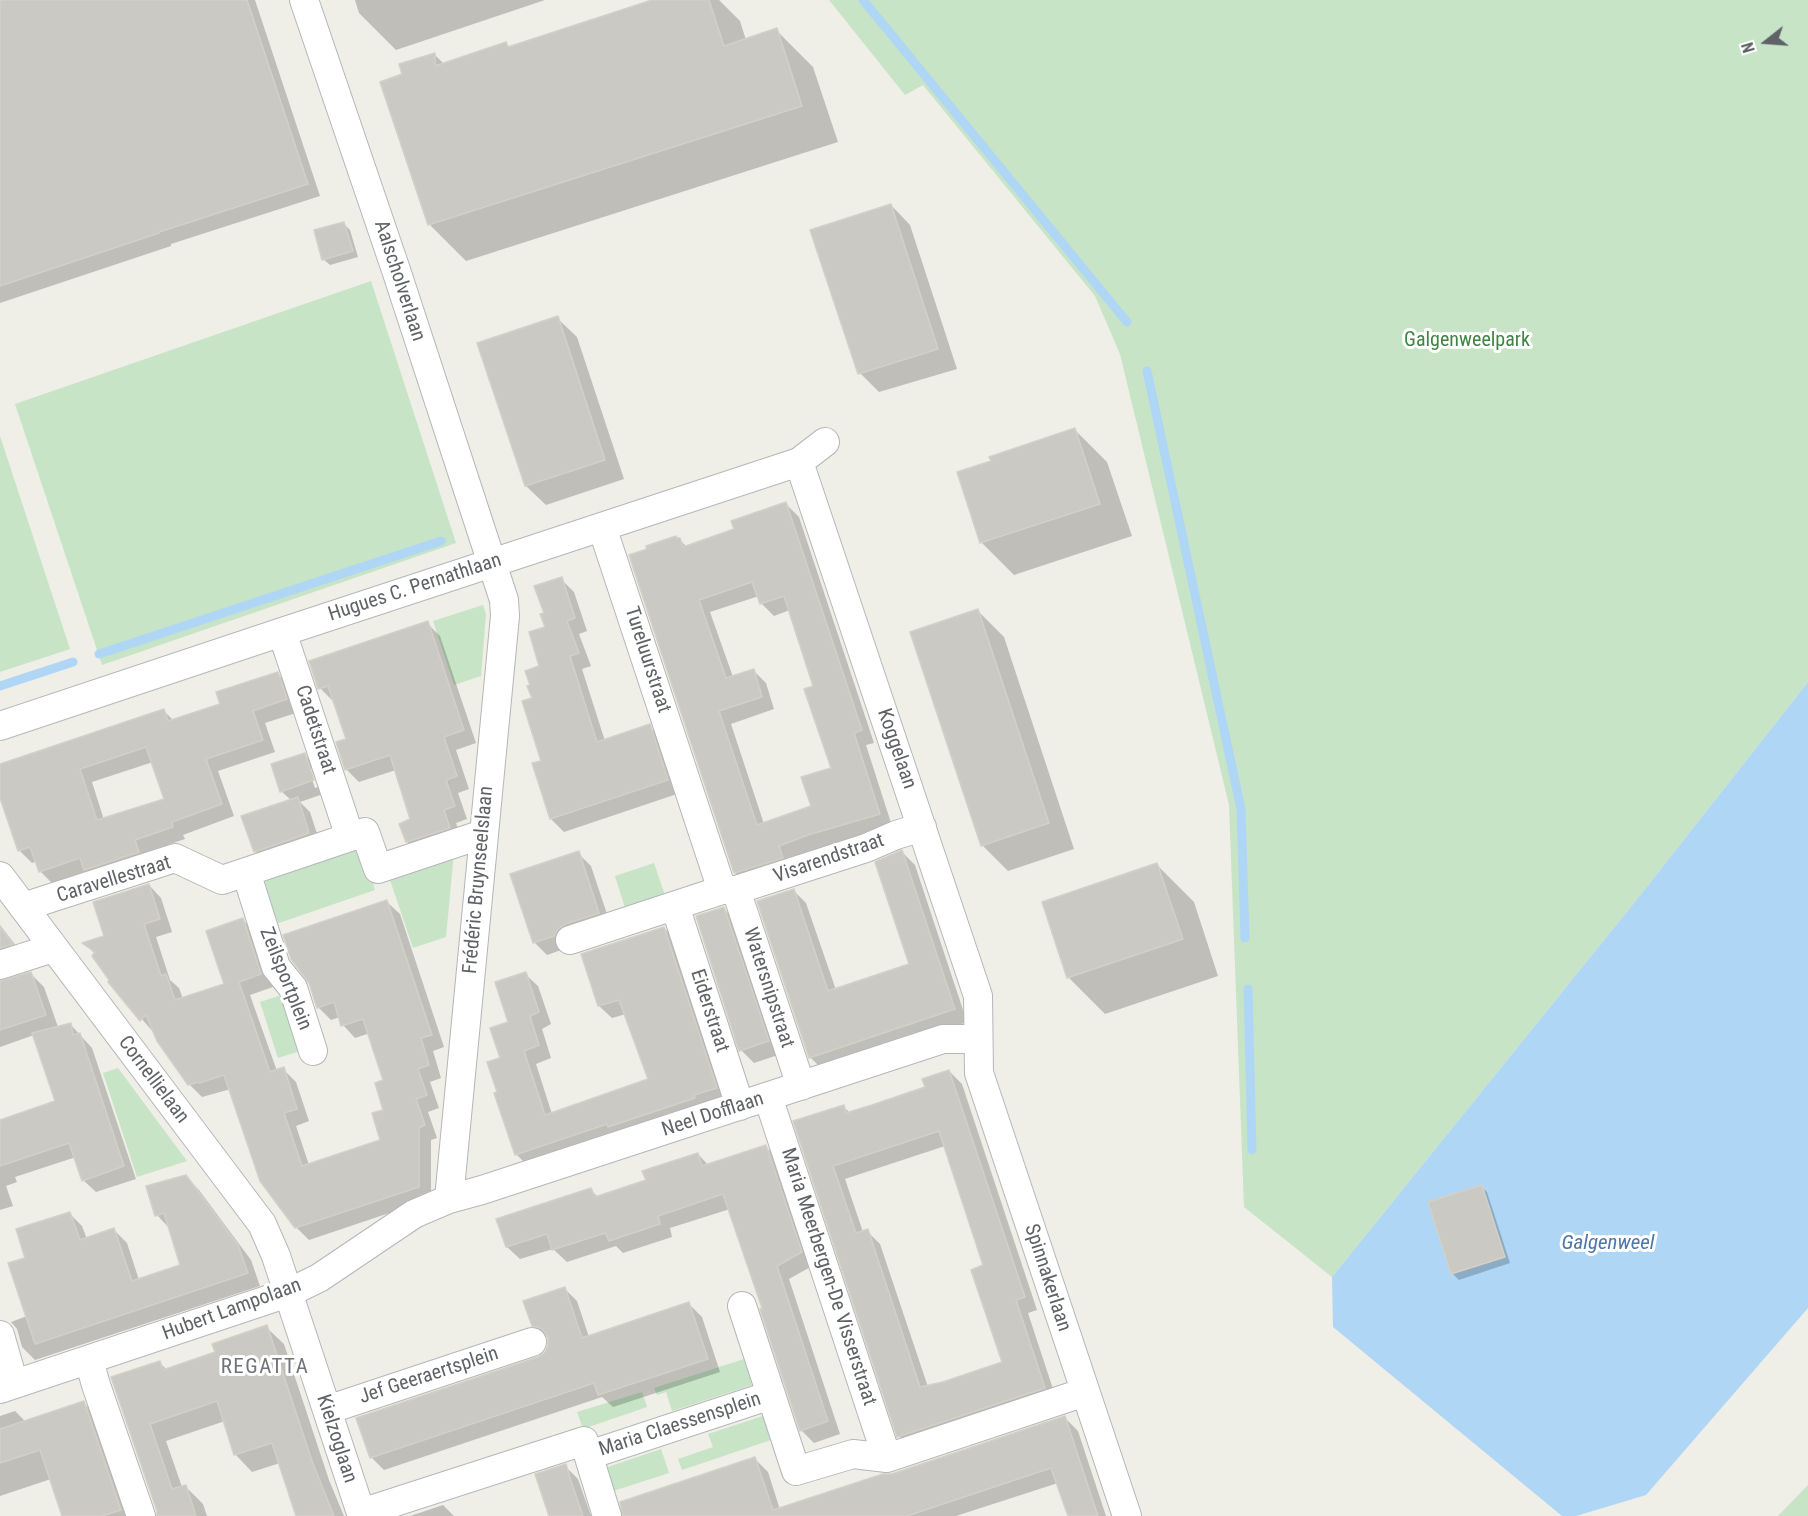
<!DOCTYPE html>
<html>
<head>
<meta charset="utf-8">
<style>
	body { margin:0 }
	#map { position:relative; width:1808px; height:1516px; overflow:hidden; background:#efeee7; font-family:"Roboto Condensed",sans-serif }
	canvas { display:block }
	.north { position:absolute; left:1736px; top:12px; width:60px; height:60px; -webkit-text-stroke:4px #fff; paint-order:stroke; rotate:253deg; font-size:16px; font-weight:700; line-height:24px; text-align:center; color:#5f6266 }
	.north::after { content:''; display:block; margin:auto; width:21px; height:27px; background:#5f6266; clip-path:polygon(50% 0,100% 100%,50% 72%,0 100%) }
</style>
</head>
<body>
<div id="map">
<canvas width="1808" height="1516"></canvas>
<div class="north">N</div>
</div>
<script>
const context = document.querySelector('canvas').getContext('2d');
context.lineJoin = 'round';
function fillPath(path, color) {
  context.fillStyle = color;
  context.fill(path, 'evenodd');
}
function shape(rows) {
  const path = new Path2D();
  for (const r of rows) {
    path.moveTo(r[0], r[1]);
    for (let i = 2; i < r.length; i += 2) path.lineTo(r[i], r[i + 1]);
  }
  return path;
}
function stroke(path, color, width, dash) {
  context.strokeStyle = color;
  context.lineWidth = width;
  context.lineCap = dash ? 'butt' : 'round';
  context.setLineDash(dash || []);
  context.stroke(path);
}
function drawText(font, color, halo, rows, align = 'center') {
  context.font = font + ' "Roboto Condensed",sans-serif';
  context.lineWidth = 6;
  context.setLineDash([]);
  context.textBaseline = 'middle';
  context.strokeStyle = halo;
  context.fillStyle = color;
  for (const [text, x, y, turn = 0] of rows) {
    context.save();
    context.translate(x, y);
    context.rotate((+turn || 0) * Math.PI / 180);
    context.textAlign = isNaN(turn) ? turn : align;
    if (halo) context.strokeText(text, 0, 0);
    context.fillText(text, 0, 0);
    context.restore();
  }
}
fillPath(shape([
	[829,0,1808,0,1808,682,1638,898,1332,1277,1244,1207,1229,805,1120,354,1095,296,923,85,905,95],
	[371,281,456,543,102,665,15,404],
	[0,436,70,649,0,672],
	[483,605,486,614,481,676,454,685,433,621],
	[361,844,375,890,273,925,257,878],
	[454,852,446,937,413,948,388,874],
	[654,863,666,898,626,911,615,876],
	[288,993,306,1049,278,1058,260,1002],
	[118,1068,187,1161,137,1177,103,1073],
	[744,1359,752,1385,672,1411,666,1392,657,1395,654,1388],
	[642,1392,647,1407,583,1429,577,1412],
	[763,1416,771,1440,682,1470,678,1459,713,1447,708,1434],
	[661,1449,669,1473,604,1494,596,1471],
	[1808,1485,1808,1516,1778,1516]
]), '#c7e4c7');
fillPath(shape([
	[1808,682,1808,1308,1646,1495,1576,1516,1562,1516,1333,1327,1332,1277,1638,898]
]), '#b0d6f6');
fillPath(shape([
	[0,0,255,0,320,196,171,244,171,246,0,303],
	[355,0,545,0,396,50,359,13],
	[656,0,719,0,740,21,746,40,776,30,813,67,838,142,466,261,429,224,404,75,434,54,444,64,506,44,510,48],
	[891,205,910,225,957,369,879,392,860,373],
	[344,224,350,230,358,257,330,265,323,259],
	[557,318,577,337,624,479,546,505,526,486],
	[1075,430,1107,462,1132,536,1014,575,982,543,959,473,993,462],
	[786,504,799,517,874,743,866,745,892,826,748,885,735,873,680,540,687,547,736,530],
	[759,596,761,603,774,616,790,610,814,687,833,769,813,807,764,824,731,724,774,709,766,683,753,670,733,677,710,612],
	[561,579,574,592,587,631,579,634,591,666,582,669,605,741,649,726,662,739,680,793,564,832,551,819,534,764,543,761,534,699,541,667,547,628,546,614],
	[978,611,1004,637,1074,849,1008,871,982,845],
	[427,623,440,636,476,743,456,750,469,789,458,793,467,819,456,823,462,841,420,855,407,842,412,820,396,770,359,782,346,769,348,740,335,700,333,701,320,688],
	[277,673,290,686,299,712,265,723,275,752,218,771,234,816,183,835,185,839,147,852,151,865,53,884,40,871,37,861,32,863,19,850,0,793,0,765,164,711,173,720,221,704],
	[153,762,166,800,104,820,92,782],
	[304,754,317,767,326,793,300,802,310,812,321,846,268,864,255,851,292,801,281,791],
	[308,768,311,768,318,787,315,788],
	[902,852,915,865,967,1022,823,1070,810,1057,793,890,806,903,836,990,911,965],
	[578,853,591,866,611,926,567,948,547,955,534,942],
	[1157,865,1194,902,1218,976,1105,1014,1068,977],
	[149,885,161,898,172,932,156,937,170,980,179,988,183,999,226,985,243,920,256,933,273,987,250,995,277,1071,283,1069,296,1082,309,1121,296,1126,309,1165,382,1141,385,1111,385,1081,370,1033,355,1038,343,1025,340,1017,331,1020,318,1007,387,902,400,914,444,1047,433,1051,441,1078,430,1082,439,1108,428,1112,437,1138,431,1140,431,1199,309,1240,296,1227,231,1089,202,1097,189,1084,154,1033,110,982,111,981,95,954,85,944,106,937],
	[724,909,737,922,781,1054,754,1063,741,1050],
	[0,925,24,956,0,967],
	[664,928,677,941,728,1100,529,1167,516,1154,499,1093,502,1059,510,1023,525,974,538,986,551,1024,542,1029,551,1058,536,1064,552,1114,650,1080,626,1014,612,1018,599,1006,583,955],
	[31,974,44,987,58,1027,70,1024,92,1048,136,1179,96,1192,83,1180,76,1157,15,1177,17,1182,6,1186,13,1206,0,1210,0,1122,57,1102,34,1035,0,1047,0,982],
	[949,1071,962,1084,1037,1310,1028,1313,1057,1401,912,1449,899,1436,795,1122,843,1106,850,1113,926,1088],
	[945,1146,985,1266,1004,1363,928,1387,880,1244,867,1231,863,1232,845,1179],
	[766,1147,779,1160,814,1265,789,1279,840,1434,814,1443,801,1430,764,1309,730,1209,670,1228,672,1237,623,1253,616,1246,567,1262,553,1249,520,1259,507,1247,591,1190,598,1197,648,1181,698,1154,709,1166],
	[186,1177,199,1190,251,1260,260,1286,35,1360,22,1347,17,1329,11,1322,27,1316,27,1259,69,1213,82,1226,87,1239,114,1230,127,1243,139,1280,182,1266,170,1229,157,1215],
	[1481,1186,1487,1192,1510,1263,1459,1280,1452,1273],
	[564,1288,577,1301,589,1337,689,1304,702,1317,720,1372,613,1407,602,1397,384,1470,371,1457,545,1354,550,1345,549,1339,533,1325],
	[266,1327,284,1344,329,1480,344,1516,298,1516,280,1463,252,1472,235,1454,225,1421,166,1441,182,1487,185,1486,203,1504,207,1516,159,1516,158,1510,113,1378,160,1363,167,1370,217,1353],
	[84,1403,108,1428,139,1516,63,1516,51,1479,0,1496,0,1416,15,1411,26,1422],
	[1065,1418,1078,1431,1106,1516,1069,1516,1058,1483,956,1516,817,1516,893,1475],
	[755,1459,768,1472,782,1516,624,1516],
	[565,1466,578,1479,591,1516,550,1516],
	[443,1505,454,1516,410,1516]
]), '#0003');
stroke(shape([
	[863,0,1127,322],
	[1147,371,1241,809,1245,938],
	[99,654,441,541],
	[0,686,73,662],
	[1248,989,1252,1150]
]), '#b0d6f6', 9);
const building = shape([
	[0,0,247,0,308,184,159,232,159,233,0,286,0,0],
	[652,0,709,0,724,46,777,28,802,106,428,225,380,82,402,74,399,64,435,53,435,66,506,42,508,47,652,0],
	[891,204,938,349,858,374,810,230,891,204],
	[344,222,353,251,322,260,314,230,344,222],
	[558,316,605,460,525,486,477,343,558,316],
	[1075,428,1100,504,980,543,957,472,991,461,989,457,1075,428],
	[786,502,862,730,854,733,880,814,808,835,779,846,783,858,734,873,629,555,647,549,646,546,676,536,677,538,680,538,683,547,734,529,731,521,786,502],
	[752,582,760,604,784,596,813,686,804,689,831,768,801,777,811,806,757,825,719,711,762,697,754,669,726,678,699,600,752,582],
	[562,577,575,618,567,621,579,653,570,656,597,742,650,724,668,780,550,819,532,763,541,761,522,701,532,698,527,686,530,685,525,671,539,666,529,632,545,627,540,614,544,613,534,586,562,577],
	[978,609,1049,823,981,846,910,632,978,609],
	[428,621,464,730,444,737,457,776,446,780,455,806,444,810,450,828,406,842,399,824,410,819,390,755,345,770,336,742,346,739,328,686,318,689,309,661,428,621],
	[278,672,287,699,253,711,263,740,206,759,222,804,172,822,173,827,135,840,139,852,84,870,80,858,39,872,30,847,18,851,0,798,0,764,164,709,168,721,220,704,216,692,278,672],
	[146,747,164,799,97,820,80,769,146,747],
	[305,753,314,780,280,792,271,764,305,753],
	[298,797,309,833,254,852,241,816,298,797],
	[902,850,955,1009,809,1058,757,901,794,889,828,991,909,964,875,862,902,850],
	[579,851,599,913,565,924,558,929,554,936,533,943,510,874,579,851],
	[1157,863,1183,939,1067,978,1042,902,1157,863],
	[149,884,160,919,144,924,161,976,166,974,175,1000,224,984,206,931,243,918,261,974,239,982,270,1072,284,1067,297,1109,284,1113,302,1166,380,1140,372,1113,383,1110,375,1083,383,1080,363,1019,341,1026,334,1002,317,1008,309,983,291,959,283,935,387,900,432,1035,421,1038,429,1065,418,1069,427,1095,416,1099,425,1125,419,1128,419,1187,295,1228,260,1181,224,1075,199,1083,198,1082,188,1085,157,1041,146,1015,140,1021,108,982,109,980,107,977,92,956,95,952,82,943,104,936,93,902,149,884],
	[724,907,769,1041,739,1051,696,916,724,907],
	[0,927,13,944,0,948,0,927],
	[664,927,717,1088,694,1095,695,1098,608,1127,607,1124,515,1155,494,1093,497,1092,487,1062,500,1058,490,1028,508,1022,495,982,526,972,539,1012,530,1016,539,1045,524,1051,545,1115,648,1079,619,1000,598,1006,581,954,664,927],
	[31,972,46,1015,0,1030,0,981,31,972],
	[71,1023,73,1035,80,1033,124,1166,82,1181,69,1143,0,1166,0,1120,55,1101,32,1033,71,1023],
	[949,1070,1025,1297,1016,1300,1045,1388,897,1437,793,1121,844,1105,846,1113,872,1105,925,1087,922,1079,949,1070],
	[939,1131,983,1265,971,1270,1002,1362,943,1382,920,1387,868,1229,856,1233,833,1166,939,1131],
	[766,1145,802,1252,777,1266,828,1421,800,1431,760,1309,762,1308,723,1194,658,1216,660,1224,609,1241,605,1233,552,1250,547,1234,506,1247,496,1219,591,1188,595,1197,646,1180,642,1171,698,1153,702,1166,766,1145],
	[186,1175,238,1245,248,1273,35,1344,8,1263,25,1258,16,1229,70,1212,80,1240,114,1228,132,1281,180,1265,164,1213,155,1216,146,1186,186,1175],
	[1482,1185,1505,1257,1451,1274,1428,1202,1482,1185],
	[565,1287,582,1338,689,1302,708,1359,598,1395,594,1383,370,1458,356,1418,538,1357,545,1352,548,1345,548,1337,542,1329,532,1326,523,1301,565,1287],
	[267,1325,312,1461,334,1516,296,1516,272,1443,234,1455,217,1401,150,1424,172,1489,186,1485,196,1516,157,1516,157,1511,111,1377,160,1361,163,1370,215,1352,212,1344,267,1325],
	[84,1401,121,1510,102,1516,62,1516,40,1450,0,1463,0,1429,84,1401],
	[1065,1416,1098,1516,1068,1516,1051,1468,907,1516,623,1516,620,1502,755,1457,773,1510,883,1474,892,1474,1065,1416],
	[566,1464,571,1481,583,1516,549,1516,535,1474,566,1464]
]);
fillPath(building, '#cbc9c4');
stroke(building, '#d3d0c6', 1.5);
const street = shape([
	[304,0,397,273,504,600,505,616,449,1199],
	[799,462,978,996,979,1073,1127,1516],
	[0,726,282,632,799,462,825,442],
	[350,837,365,832,378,869,483,834],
	[246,872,350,837,282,632],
	[0,876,262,1224,276,1256,362,1516],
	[722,890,736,890,866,848,896,835,922,827],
	[736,890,801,1086],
	[675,906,740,1106],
	[23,907,175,858,222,880,246,872,276,967,293,988,313,1051],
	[570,940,722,890,602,527],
	[0,965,53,948],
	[768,1097,887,1458],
	[742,1306,796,1471,853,1454,887,1458,1085,1392],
	[0,1335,14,1384],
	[89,1360,96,1385,141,1516],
	[0,1389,288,1293,319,1278,414,1214,449,1199,482,1190,943,1039,978,1039],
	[327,1410,532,1342],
	[589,1455,771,1395],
	[361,1513,584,1441,607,1516]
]);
stroke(street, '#b4b7ba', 30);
stroke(street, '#fff', 28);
drawText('20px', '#5f6266', '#fff', [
	["Aalscholverlaan",399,281,72],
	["Hugues C. Pernathlaan",415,588,-18],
	["Tureluurstraat",647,660,72],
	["Cadetstraat",315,730,72],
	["Koggelaan",896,749,71],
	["Visarendstraat",829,859,-19],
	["Caravellestraat",114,880,-17],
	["Frédéric Bruynseelslaan",479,880,-85],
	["Zeilsportplein",285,979,68],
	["Watersnipstraat",768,988,72],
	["Eiderstraat",709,1011,72],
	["Cornellielaan",153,1080,53],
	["Neel Dofflaan",713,1115,-18],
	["Maria Meerbergen-De Visserstraat",828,1277,72],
	["Spinnakerlaan",1047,1278,72],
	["Hubert Lampolaan",232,1310,-20],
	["Jef Geeraertsplein",429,1376,-18],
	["Maria Claessensplein",680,1425,-18],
	["Kielzoglaan",336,1439,72]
]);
drawText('20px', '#408445', '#fff', [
	["Galgenweelpark",1467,341]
]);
drawText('italic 21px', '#4d77a7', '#fff', [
	["Galgenweel",1608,1244]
]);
context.letterSpacing = '1.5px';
drawText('21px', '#707378', '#fff', [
	["REGATTA",265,1368]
]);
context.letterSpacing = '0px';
</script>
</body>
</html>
